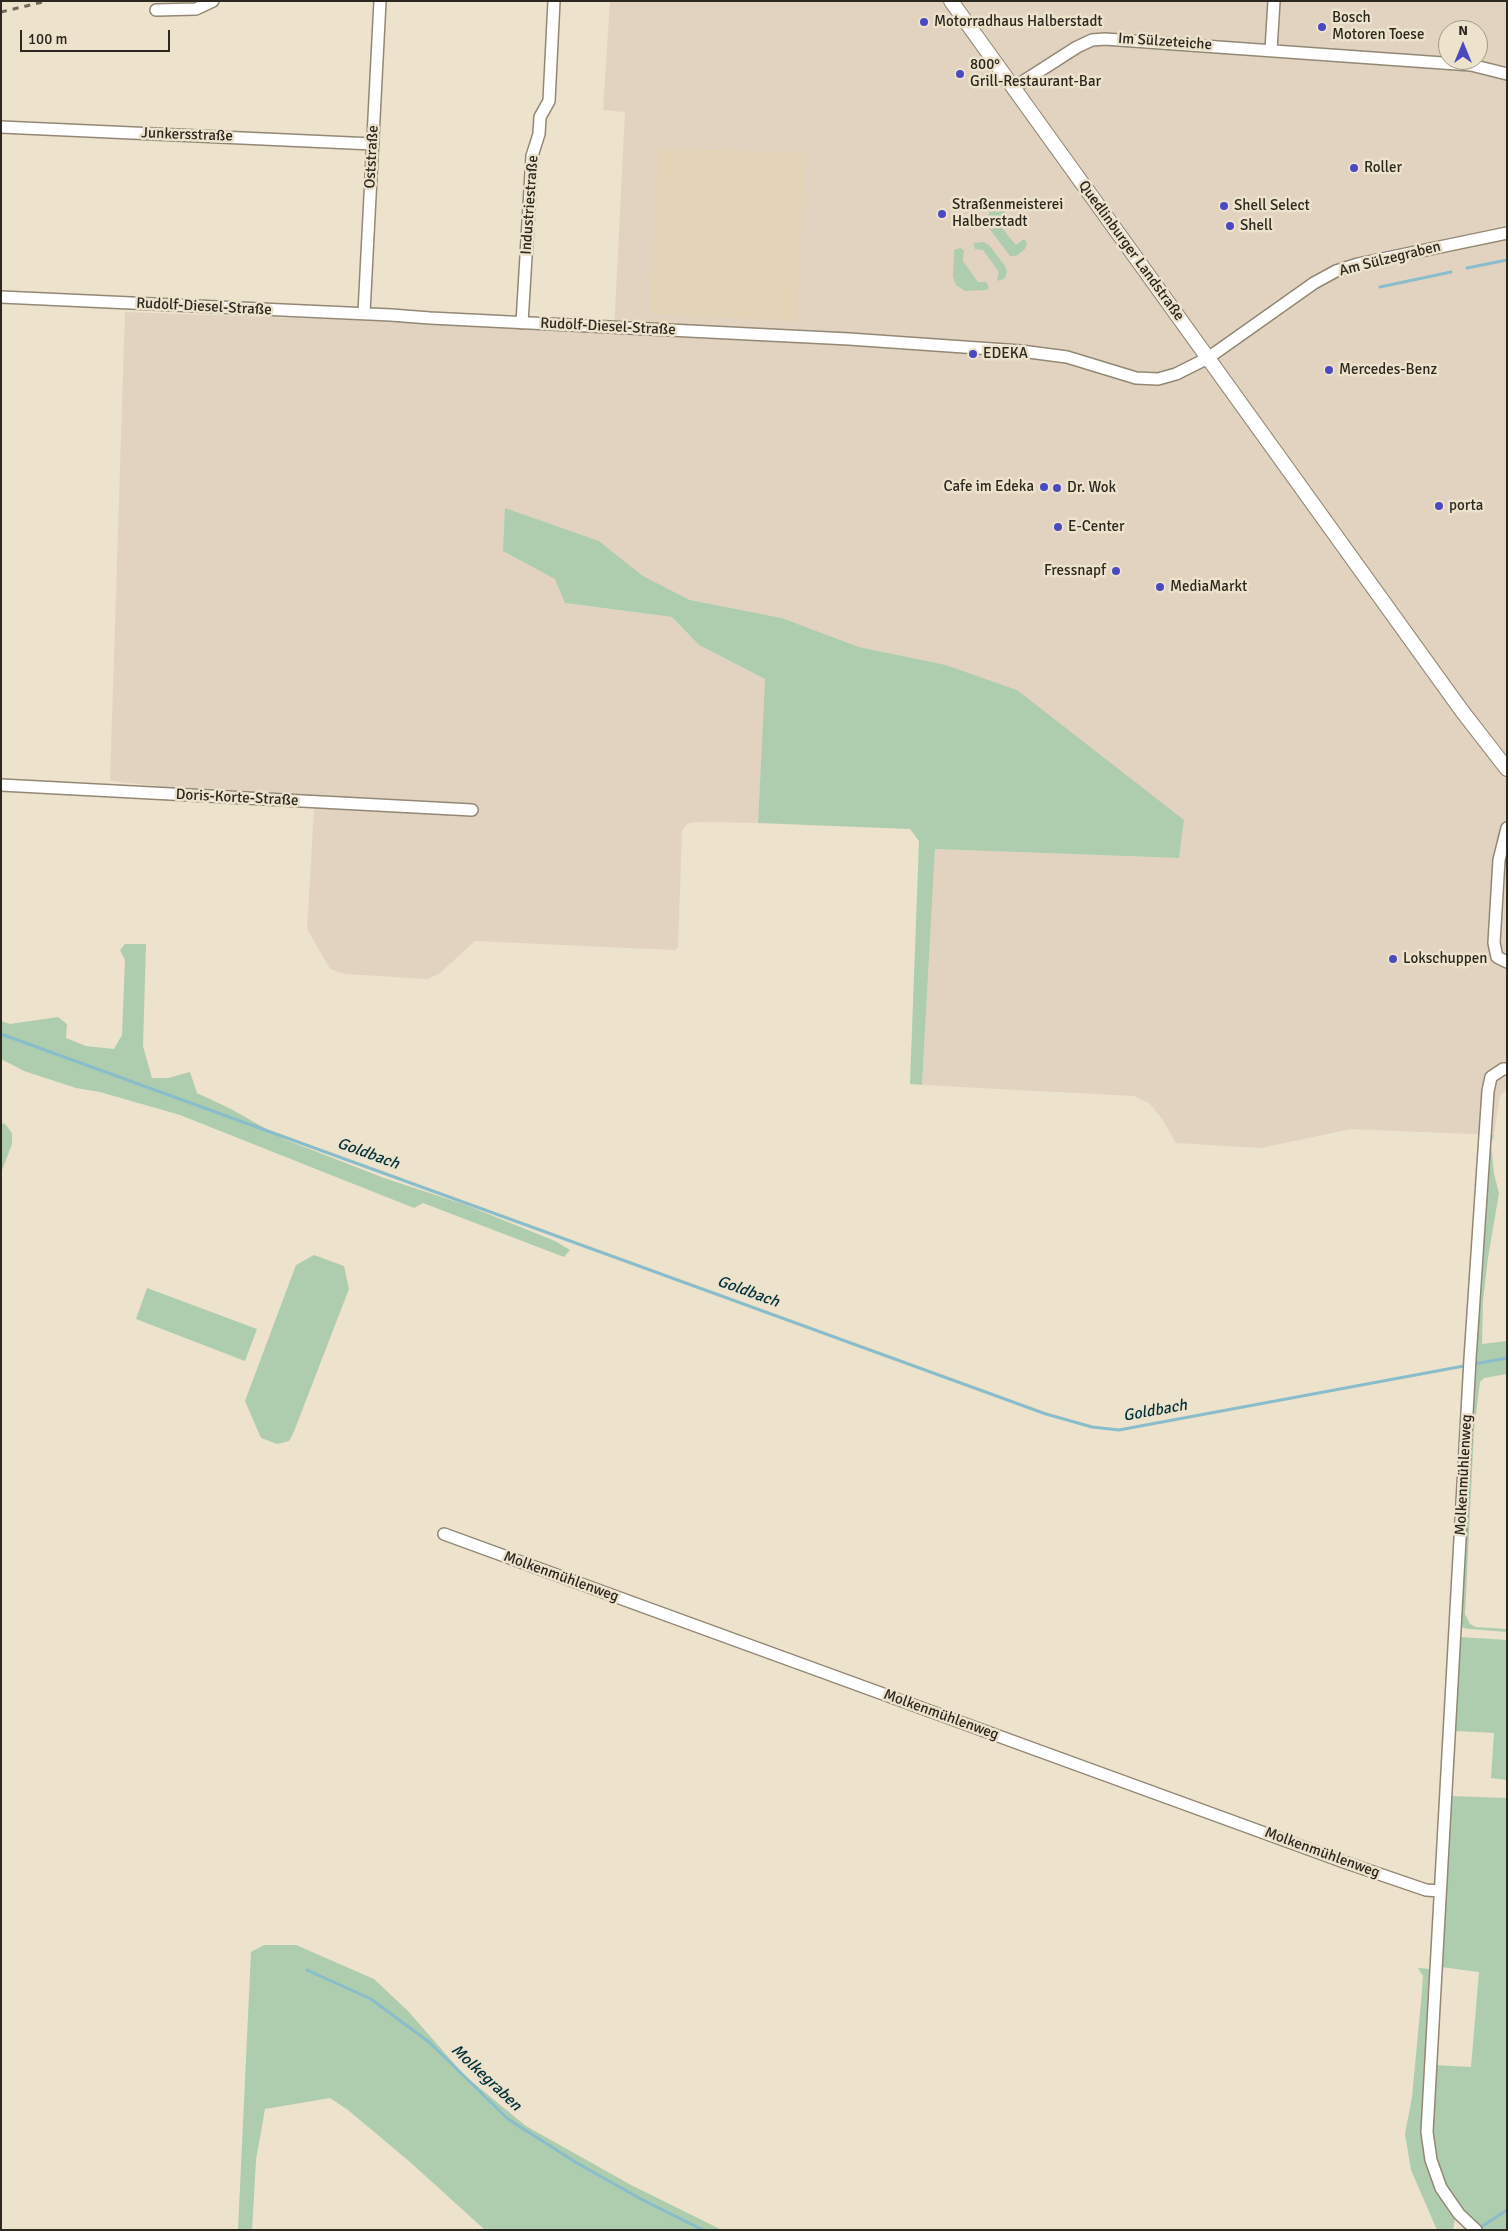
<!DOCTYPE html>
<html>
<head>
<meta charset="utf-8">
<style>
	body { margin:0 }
	#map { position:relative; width:1508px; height:2231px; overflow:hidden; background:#ede2cc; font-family:Signika,sans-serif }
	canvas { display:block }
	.frame { position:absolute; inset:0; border:2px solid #2c281f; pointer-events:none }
	.north { position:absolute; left:1438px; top:20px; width:50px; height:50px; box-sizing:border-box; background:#ede2cc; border:1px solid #a09887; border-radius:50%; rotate:0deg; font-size:14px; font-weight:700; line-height:20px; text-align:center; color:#2c281f }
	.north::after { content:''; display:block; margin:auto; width:18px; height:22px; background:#4a49c0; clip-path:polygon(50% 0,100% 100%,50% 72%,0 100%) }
	.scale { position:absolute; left:20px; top:30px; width:150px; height:22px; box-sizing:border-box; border:2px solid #2c281f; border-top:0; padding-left:6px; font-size:15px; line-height:18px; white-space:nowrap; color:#2c281f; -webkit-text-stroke:4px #ede2cc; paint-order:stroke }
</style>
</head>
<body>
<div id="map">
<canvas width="1508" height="2231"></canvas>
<div class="frame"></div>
<div class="north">N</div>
<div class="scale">100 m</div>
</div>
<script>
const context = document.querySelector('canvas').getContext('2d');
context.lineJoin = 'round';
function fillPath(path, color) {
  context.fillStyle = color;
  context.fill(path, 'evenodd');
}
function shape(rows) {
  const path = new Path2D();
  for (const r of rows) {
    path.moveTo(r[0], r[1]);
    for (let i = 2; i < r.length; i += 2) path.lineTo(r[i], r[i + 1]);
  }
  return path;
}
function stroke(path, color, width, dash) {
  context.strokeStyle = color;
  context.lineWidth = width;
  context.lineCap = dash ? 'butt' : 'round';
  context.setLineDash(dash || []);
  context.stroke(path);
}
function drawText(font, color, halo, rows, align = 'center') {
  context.font = font + ' Signika,sans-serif';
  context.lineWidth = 5;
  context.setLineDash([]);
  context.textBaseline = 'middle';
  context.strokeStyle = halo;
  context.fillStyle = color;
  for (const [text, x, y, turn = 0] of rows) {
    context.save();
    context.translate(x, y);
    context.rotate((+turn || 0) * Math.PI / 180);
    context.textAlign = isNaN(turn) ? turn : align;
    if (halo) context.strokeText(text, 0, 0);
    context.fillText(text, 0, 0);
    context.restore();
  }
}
fillPath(shape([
	[610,1,1507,1,1507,1090,1500,1096,1494,1135,1351,1129,1261,1148,1176,1143,1162,1119,1149,1103,1134,1096,922,1085,935,849,1179,858,1017,690,946,665,859,647,782,618,690,600,643,576,599,541,506,509,503,551,556,579,565,603,672,617,699,645,765,679,758,823,697,822,689,823,682,830,678,948,674,950,475,941,440,973,428,979,345,974,330,969,307,929,314,810,307,796,230,794,110,781,125,312,442,323,614,333,625,112,603,110],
	[1448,30,1478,30,1478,60,1448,60]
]), '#e2d3c1');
fillPath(shape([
	[658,148,805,153,796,322,651,313]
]), '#e4d5b8');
fillPath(shape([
	[1000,207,1005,212,997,222,1016,245,1024,239,1027,243,1025,249,1016,256,1010,256,988,227,989,212,994,208],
	[984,242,990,246,1005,266,1007,272,1005,278,999,281,997,279,999,272,983,250,975,249,973,243],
	[960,248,964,250,963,261,978,282,986,282,989,287,987,290,965,291,956,285,953,277,954,250],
	[505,508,599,541,643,576,690,600,782,618,859,647,946,665,1017,690,1184,820,1179,858,935,849,922,1085,910,1084,919,841,910,829,758,823,765,679,699,645,672,617,565,603,555,579,503,551],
	[125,944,146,944,143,1046,152,1078,168,1078,190,1072,197,1093,231,1109,284,1139,384,1178,466,1205,555,1241,570,1250,564,1257,423,1203,414,1208,180,1115,100,1092,76,1088,24,1071,1,1059,1,1021,10,1024,58,1017,67,1024,66,1038,86,1046,114,1049,122,1035,125,960,120,950],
	[1,1123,5,1124,12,1133,12,1144,1,1173],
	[1487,1135,1494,1135,1491,1144,1494,1174,1499,1193,1488,1258,1483,1301,1482,1344,1507,1341,1507,1374,1484,1378,1480,1382,1474,1430,1465,1614,1470,1624,1476,1627,1507,1629,1507,1632,1470,1629,1463,1628,1460,1621,1480,1273,1484,1244],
	[314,1255,344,1266,349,1289,293,1434,289,1441,277,1444,261,1438,245,1401,296,1265],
	[147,1288,257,1329,245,1361,136,1319],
	[1461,1637,1507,1640,1507,1780,1491,1778,1494,1733,1455,1731],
	[1450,1796,1507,1798,1507,2230,1481,2230,1456,2205,1443,2184,1436,2163,1432,2137,1435,2065,1471,2067,1479,1972,1441,1967],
	[264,1945,296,1945,374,1979,408,2011,465,2076,526,2126,631,2185,722,2230,485,2230,410,2162,348,2110,330,2098,265,2109,256,2160,252,2230,238,2230,251,1952],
	[1418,1968,1430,1969,1424,2110,1441,2198,1455,2219,1453,2230,1437,2230,1411,2170,1405,2134,1412,2097,1422,1991,1423,1976]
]), '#aecdae');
stroke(shape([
	[1467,268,1507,260],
	[1380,287,1451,272],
	[1,1034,1046,1414,1092,1427,1119,1430,1507,1358],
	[307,1970,371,1999,429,2042,508,2119,577,2163,641,2199,703,2230],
	[1478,2229,1507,2210]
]), '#89bdcb', 3);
const minor = shape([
	[156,10,196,9,213,1],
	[1271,50,1274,1],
	[1013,88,1077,47,1092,40,1105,39,1471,65,1507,74],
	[1,127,373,144],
	[1,297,391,315,430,318,849,339,1021,351,1067,357,1136,378,1158,379,1176,374,1208,358,1314,283,1336,271,1358,264,1507,233],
	[364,313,380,1],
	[522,323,532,156,539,134,540,117,549,101,554,1],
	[1,785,472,810],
	[1507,828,1499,860,1494,943,1497,957,1507,962],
	[444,1534,1344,1862,1426,1890,1440,1891],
	[1476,2230,1459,2214,1441,2188,1431,2160,1427,2132,1470,1359,1488,1091,1491,1077,1503,1069,1507,1069]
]);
const major = shape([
	[951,1,1462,711,1507,769]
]);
stroke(minor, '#928874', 14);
stroke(major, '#928874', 16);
stroke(minor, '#fff', 11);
stroke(major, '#fff', 14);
stroke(shape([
	[1,12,47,1]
]), '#70695c', 3, [6, 6]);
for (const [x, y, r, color] of [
	[924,22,5,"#4a49c0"],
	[1322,27,5,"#4a49c0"],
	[960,74,5,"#4a49c0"],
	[1354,168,5,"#4a49c0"],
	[1224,206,5,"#4a49c0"],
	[942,214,5,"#4a49c0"],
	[1230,226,5,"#4a49c0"],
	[973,354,5,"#4a49c0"],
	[1329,370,5,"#4a49c0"],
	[1044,487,5,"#4a49c0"],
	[1057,488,5,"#4a49c0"],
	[1439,506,5,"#4a49c0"],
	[1058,527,5,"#4a49c0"],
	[1116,571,5,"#4a49c0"],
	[1160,587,5,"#4a49c0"],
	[1393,959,5,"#4a49c0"]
]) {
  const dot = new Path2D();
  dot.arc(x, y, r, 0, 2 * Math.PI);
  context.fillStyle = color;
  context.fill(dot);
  stroke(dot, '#ede2cc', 2);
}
drawText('15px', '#2c281f', '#ede2cc', [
	["Bosch",1332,18],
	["Motoren Toese",1332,35],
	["Motorradhaus Halberstadt",934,22],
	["800°",970,65],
	["Grill-Restaurant-Bar",970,82],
	["Roller",1364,168],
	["Straßenmeisterei",952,205],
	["Halberstadt",952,222],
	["Shell Select",1234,206],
	["Shell",1240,226],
	["EDEKA",983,354],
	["Mercedes-Benz",1339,370],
	["Cafe im Edeka",1034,487,"right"],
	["Dr. Wok",1067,488],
	["porta",1449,506],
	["E-Center",1068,527],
	["Fressnapf",1106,571,"right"],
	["MediaMarkt",1170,587],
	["Lokschuppen",1403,959]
], 'left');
drawText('15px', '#2c281f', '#ede2cc', [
	["Im Sülzeteiche",1165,42,4],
	["Junkersstraße",187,135,2],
	["Oststraße",372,157,-87],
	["Industriestraße",530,205,-86],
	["Quedlinburger Landstraße",1131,251,54],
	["Am Sülzegraben",1390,259,-14],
	["Rudolf-Diesel-Straße",204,307,3],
	["Rudolf-Diesel-Straße",608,327,3],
	["Doris-Korte-Straße",237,798,3],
	["Molkenmühlenweg",1464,1475,-87],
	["Molkenmühlenweg",561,1577,20],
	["Molkenmühlenweg",941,1715,20],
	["Molkenmühlenweg",1322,1853,20]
]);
drawText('italic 16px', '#00323c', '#ede2cc', [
	["Goldbach",368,1154,20],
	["Goldbach",748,1292,20],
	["Goldbach",1155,1411,-10],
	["Molkegraben",486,2078,43]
]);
</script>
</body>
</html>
